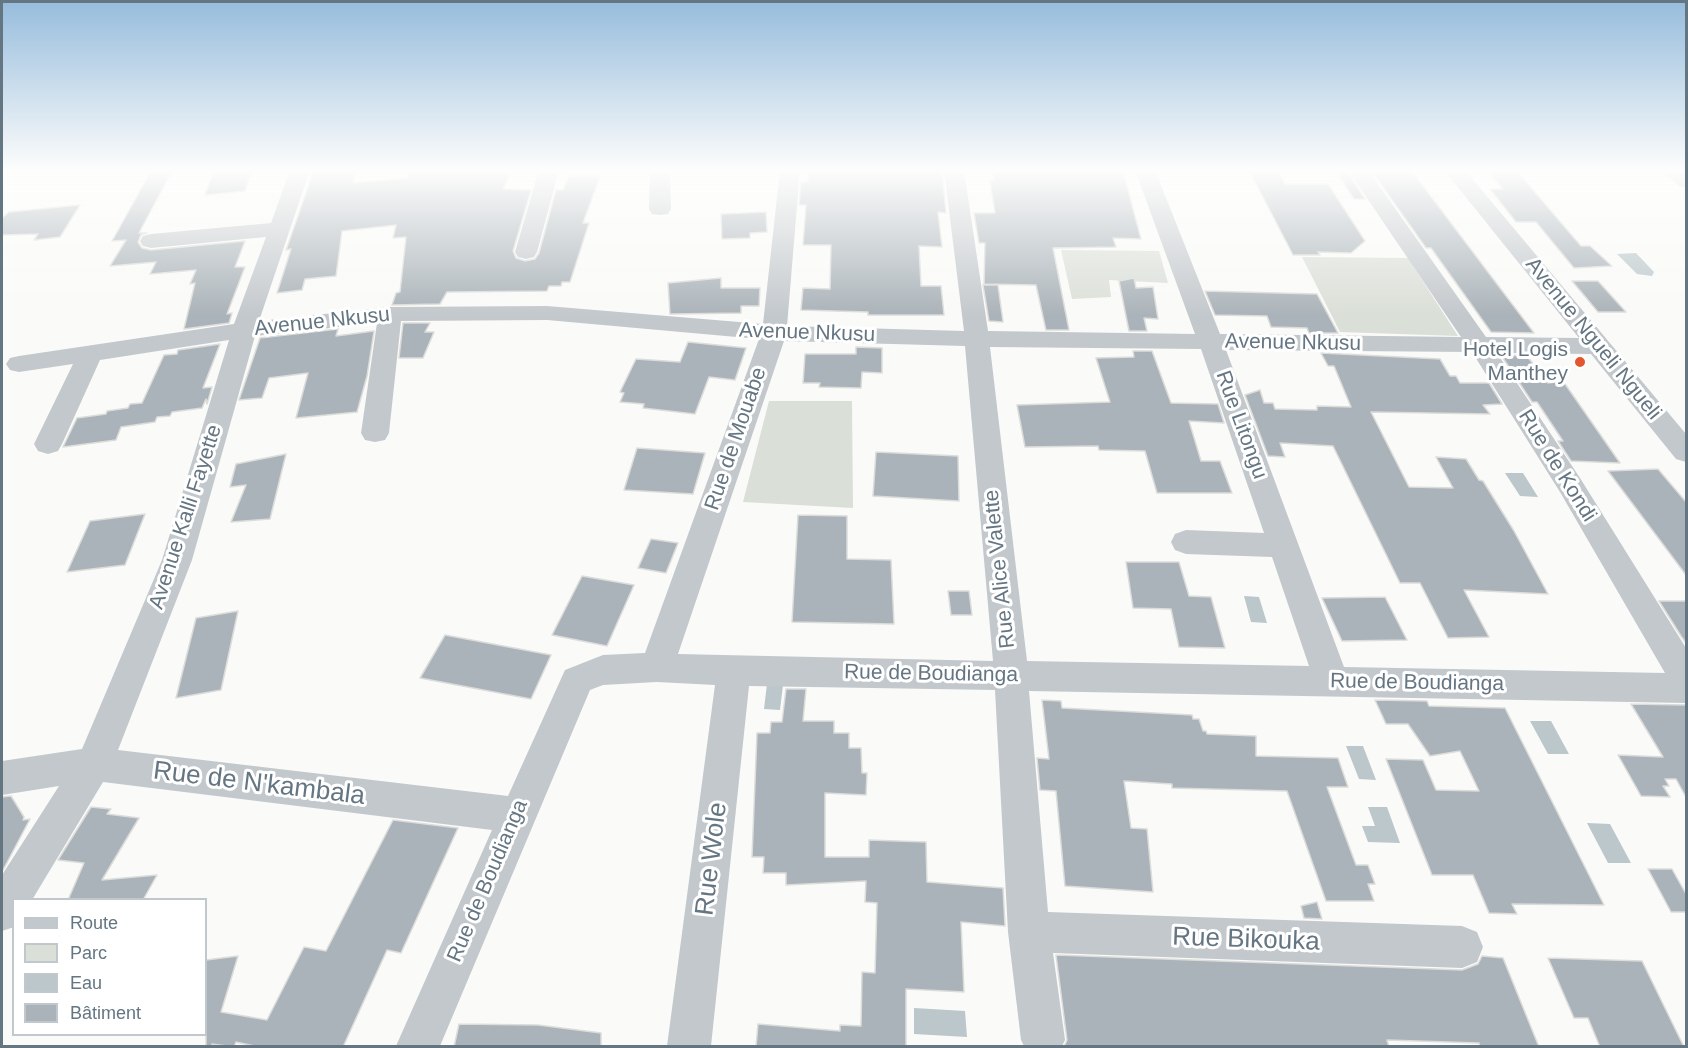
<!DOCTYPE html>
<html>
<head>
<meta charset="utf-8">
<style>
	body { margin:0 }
	#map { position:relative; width:1688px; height:1048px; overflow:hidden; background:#fafaf8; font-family:Arial,sans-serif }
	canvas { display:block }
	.frame { position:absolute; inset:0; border:3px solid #657683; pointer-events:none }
	.legend { position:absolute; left:12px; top:898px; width:195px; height:138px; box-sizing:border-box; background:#fff; border:2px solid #c1c8cd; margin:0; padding:8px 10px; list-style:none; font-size:18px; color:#657683 }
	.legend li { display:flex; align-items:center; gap:12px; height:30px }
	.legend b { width:30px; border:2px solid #c1c8cd }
</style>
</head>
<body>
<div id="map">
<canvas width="1688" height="1048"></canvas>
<div class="frame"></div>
<ul class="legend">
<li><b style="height:8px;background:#c3c8cc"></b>Route</li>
<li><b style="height:16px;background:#dadfd7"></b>Parc</li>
<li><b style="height:16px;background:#bbc7cb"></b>Eau</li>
<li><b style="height:16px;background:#aab3b9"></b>Bâtiment</li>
</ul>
</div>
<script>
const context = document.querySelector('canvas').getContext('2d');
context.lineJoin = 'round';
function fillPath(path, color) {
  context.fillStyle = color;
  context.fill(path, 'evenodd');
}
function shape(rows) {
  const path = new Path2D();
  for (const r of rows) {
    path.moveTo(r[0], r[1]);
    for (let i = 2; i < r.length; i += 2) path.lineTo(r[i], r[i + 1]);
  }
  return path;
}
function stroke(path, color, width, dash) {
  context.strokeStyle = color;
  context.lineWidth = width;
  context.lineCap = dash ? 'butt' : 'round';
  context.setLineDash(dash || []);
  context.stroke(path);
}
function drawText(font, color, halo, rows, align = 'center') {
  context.font = font + ' Arial,sans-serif';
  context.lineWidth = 6;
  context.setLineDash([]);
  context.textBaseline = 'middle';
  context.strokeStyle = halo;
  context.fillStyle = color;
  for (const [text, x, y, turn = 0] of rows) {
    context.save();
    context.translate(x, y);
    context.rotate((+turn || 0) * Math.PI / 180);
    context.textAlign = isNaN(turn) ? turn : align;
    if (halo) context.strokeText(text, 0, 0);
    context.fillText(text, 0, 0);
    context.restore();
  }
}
fillPath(shape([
	[1061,250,1159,251,1168,283,1109,280,1111,297,1072,299],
	[1302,257,1408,258,1458,336,1340,332],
	[769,401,852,401,853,508,743,502]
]), '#dadfd7');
fillPath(shape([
	[1636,253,1654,272,1652,276,1637,274,1617,254],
	[1505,473,1523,473,1538,497,1520,496],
	[1244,596,1259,597,1267,623,1251,622],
	[767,684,783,685,780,710,764,709],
	[1530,721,1551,721,1569,754,1548,754],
	[1346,746,1363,746,1376,780,1359,779],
	[1368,807,1387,807,1400,843,1368,842,1362,826,1375,826],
	[1587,823,1610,824,1631,863,1608,863],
	[914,1008,965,1011,967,1037,914,1034]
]), '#bbc7cb');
const building = shape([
	[214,170,252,170,245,191,205,195,214,170],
	[314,170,356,170,353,183,407,178,410,170,512,170,503,189,531,190,513,251,516,258,525,261,535,259,539,253,556,190,563,190,569,176,600,176,583,223,589,223,570,282,562,282,561,286,549,286,547,291,447,292,440,304,392,305,396,293,400,292,406,237,393,238,396,225,342,231,336,276,305,279,302,290,277,293,291,249,286,250,314,170],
	[808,170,942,170,946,213,938,212,942,247,919,246,921,286,941,286,944,315,868,315,868,312,801,310,803,288,830,289,831,245,803,245,806,205,799,205,801,182,808,182,808,170],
	[992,170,1123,171,1141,239,1113,238,1116,247,1053,248,1069,330,1046,330,1036,285,984,284,985,243,979,243,974,213,995,213,990,180,994,180,992,170],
	[1249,170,1278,170,1285,184,1328,184,1365,241,1351,253,1318,252,1320,255,1293,255,1249,170],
	[1343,170,1346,170,1365,199,1354,199,1336,171,1343,170],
	[1371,170,1411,170,1534,333,1491,332,1431,248,1426,248,1371,170],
	[1487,170,1516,170,1581,246,1590,246,1612,266,1574,268,1536,222,1516,222,1490,189,1503,189,1487,170],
	[172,171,139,233,147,233,141,235,138,242,142,248,151,250,245,241,235,267,245,267,227,314,232,313,229,323,184,329,195,283,190,284,196,270,150,274,156,262,110,266,126,240,112,241,150,173,172,171],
	[80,205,60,237,34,240,38,234,2,235,2,218,9,212,80,205],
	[766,212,767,232,750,233,750,238,722,239,721,214,766,212],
	[721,278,721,288,760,288,759,306,741,306,741,313,670,314,668,283,721,278],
	[1134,278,1136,288,1153,287,1158,319,1144,318,1147,331,1129,331,1119,281,1134,278],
	[1572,281,1598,281,1626,312,1598,312,1572,281],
	[983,285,998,285,1003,322,989,321,983,285],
	[1205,291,1317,294,1338,333,1309,333,1307,328,1271,327,1267,316,1215,315,1205,291],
	[403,323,430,323,425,332,434,332,423,358,399,358,403,323],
	[338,329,336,336,374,331,367,376,357,412,296,418,308,373,269,378,262,398,239,400,260,338,338,329],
	[688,342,746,348,735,380,709,377,695,414,643,408,644,404,620,402,624,393,620,392,636,359,680,362,688,342],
	[220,344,203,388,212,387,207,404,206,399,202,408,172,412,170,416,157,417,155,422,121,427,116,440,63,447,77,418,106,414,107,411,128,408,130,404,142,403,164,355,177,354,178,350,220,344],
	[856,347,882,348,882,373,862,372,861,388,819,387,820,383,803,383,805,354,856,354,856,347],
	[1133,351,1152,351,1171,403,1218,404,1224,423,1189,421,1201,461,1220,461,1232,493,1157,493,1145,451,1099,450,1098,446,1025,447,1017,405,1110,402,1096,358,1134,357,1133,351],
	[1321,353,1440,359,1450,376,1456,376,1460,383,1489,383,1502,404,1483,405,1490,414,1371,412,1409,487,1453,488,1436,457,1466,459,1479,480,1483,481,1514,531,1548,594,1464,590,1489,637,1448,638,1420,583,1400,583,1333,446,1280,443,1285,457,1268,456,1245,395,1260,390,1264,403,1273,403,1275,409,1317,410,1317,406,1351,407,1334,366,1328,366,1321,353],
	[1501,355,1527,356,1548,383,1563,381,1620,463,1571,461,1558,441,1563,441,1537,402,1532,402,1501,355],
	[637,448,705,453,693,494,624,490,637,448],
	[876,452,958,456,959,501,873,496,876,452],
	[286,454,270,519,231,522,246,485,230,487,236,464,286,454],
	[1658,469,1686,502,1686,575,1608,471,1658,469],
	[145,514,125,565,67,572,90,521,145,514],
	[798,515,847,516,847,559,891,560,894,624,792,622,798,515],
	[651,539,678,543,666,573,638,568,651,539],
	[1126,562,1179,562,1189,596,1211,597,1225,648,1179,647,1171,609,1133,608,1126,562],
	[582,576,634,585,607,646,552,635,582,576],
	[948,591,969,591,972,615,951,615,948,591],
	[1385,597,1407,640,1342,641,1322,598,1385,597],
	[1659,601,1686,601,1686,643,1681,636,1659,601],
	[238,611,221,690,176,698,196,618,238,611],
	[445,635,551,655,531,699,420,678,445,635],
	[786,689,806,689,803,721,834,721,834,733,849,733,849,748,861,748,862,773,867,773,866,795,825,793,825,857,869,857,869,840,926,842,927,882,1003,888,1005,926,961,922,964,992,906,989,906,1047,756,1047,758,1024,840,1031,840,1025,861,1026,862,972,875,973,877,903,865,902,866,881,786,885,786,873,763,873,764,857,752,857,757,733,770,733,771,722,782,722,786,689],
	[1042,700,1061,701,1062,708,1192,715,1193,719,1199,719,1203,731,1206,731,1207,734,1256,736,1256,756,1338,758,1348,787,1327,787,1356,865,1368,865,1375,884,1368,884,1374,901,1326,901,1287,791,1172,788,1172,784,1124,781,1131,828,1147,829,1153,892,1065,886,1056,791,1040,790,1037,758,1049,759,1042,700],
	[1375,700,1427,701,1429,706,1505,708,1604,905,1512,904,1517,914,1489,913,1473,875,1432,875,1386,759,1423,760,1436,790,1479,791,1460,751,1430,756,1408,724,1386,724,1375,700],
	[1631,704,1686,705,1686,797,1676,779,1665,779,1669,786,1663,786,1670,797,1641,796,1618,755,1663,757,1631,704],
	[11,796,24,817,23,820,30,819,2,872,2,797,11,796],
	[91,807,111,809,107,814,139,818,102,880,157,875,143,900,68,900,84,863,58,860,91,807],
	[393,820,458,828,401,953,387,950,343,1047,259,1047,236,1042,234,1047,212,1044,211,1047,206,1047,206,960,238,956,221,1012,267,1020,304,947,326,951,393,820],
	[1648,869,1672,869,1686,894,1686,912,1671,912,1648,869],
	[1317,902,1322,919,1304,918,1301,906,1317,902],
	[1056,955,1462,970,1478,964,1482,956,1503,958,1539,1047,1480,1047,1479,1043,1387,1040,1389,1047,1064,1047,1067,1040,1056,955],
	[1548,958,1642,961,1684,1047,1600,1047,1588,1018,1574,1018,1548,958],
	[459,1024,538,1025,601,1033,601,1047,454,1047,459,1024]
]);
fillPath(building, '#aab3b9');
stroke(building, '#dcdcda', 1.5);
fillPath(shape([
	[290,170,310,170,259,321,390,307,547,306,763,324,780,170,800,170,787,326,964,331,944,170,964,170,988,331,1195,334,1135,170,1155,170,1220,334,1461,337,1348,170,1368,170,1486,337,1579,338,1444,170,1465,170,1686,434,1686,462,1676,459,1591,354,1497,353,1580,478,1686,648,1686,703,1029,691,1048,912,1462,926,1477,932,1483,947,1477,962,1462,968,1053,953,1065,1040,1062,1046,1024,1046,1021,1040,1008,932,995,690,749,686,711,1046,667,1046,715,685,657,682,603,685,590,690,440,1046,396,1046,492,830,103,782,32,900,14,900,14,927,2,931,2,875,59,786,2,795,2,761,82,749,162,560,229,340,100,360,62,444,58,451,48,454,38,451,34,444,73,364,19,372,10,370,6,364,10,358,19,356,234,324,266,237,151,248,143,246,140,241,143,236,151,234,271,223,290,170],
	[547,320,759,339,645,653,603,655,565,670,508,796,118,750,192,560,255,336,377,323,361,433,365,440,375,442,385,440,389,433,401,321,547,320],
	[784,341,965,346,993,661,678,654,784,341],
	[990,347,1201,349,1264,533,1186,530,1175,534,1171,542,1175,550,1186,554,1272,557,1309,666,1027,661,990,347],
	[1226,350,1472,352,1560,492,1665,673,1344,667,1226,350],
	[539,170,559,170,537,252,534,257,526,259,518,257,515,252,539,170],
	[650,170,670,170,671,209,668,214,660,215,652,214,649,209,650,170],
	[1660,170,1683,170,1686,173,1686,188,1679,186,1660,170]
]), '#c3c8cc');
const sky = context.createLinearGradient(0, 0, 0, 316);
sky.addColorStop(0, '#96bcdc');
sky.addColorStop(0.54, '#fdfdfc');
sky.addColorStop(1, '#fdfdfc00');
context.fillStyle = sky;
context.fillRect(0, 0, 1688, 316);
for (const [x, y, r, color] of [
	[1580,362,6,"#e4572e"]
]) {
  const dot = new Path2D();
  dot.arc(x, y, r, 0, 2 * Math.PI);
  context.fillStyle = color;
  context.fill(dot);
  stroke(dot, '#fff', 2);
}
drawText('21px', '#657683', '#fff', [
	["Avenue Nkusu",322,322,-6],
	["Avenue Nkusu",807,333,2],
	["Avenue Ngueli Ngueli",1593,339,51],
	["Avenue Nkusu",1293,343,1],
	["Rue Litongu",1241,425,70],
	["Rue de Mouabe",736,439,-71],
	["Rue de Kondi",1557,466,58],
	["Avenue Kalli Fayette",186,517,-72],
	["Rue Alice Valette",1000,569,-96],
	["Rue de Boudianga",931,674,1],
	["Rue de Boudianga",1417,683,1],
	["Rue de Boudianga",488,881,-67]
]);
drawText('21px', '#657683', '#fff', [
	["Hotel Logis",1568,350],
	["Manthey",1568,374]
], 'right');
drawText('26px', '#657683', '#fff', [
	["Rue de N'kambala",259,784,7],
	["Rue Wole",712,859,-83],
	["Rue Bikouka",1246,940,2]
]);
</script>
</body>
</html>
